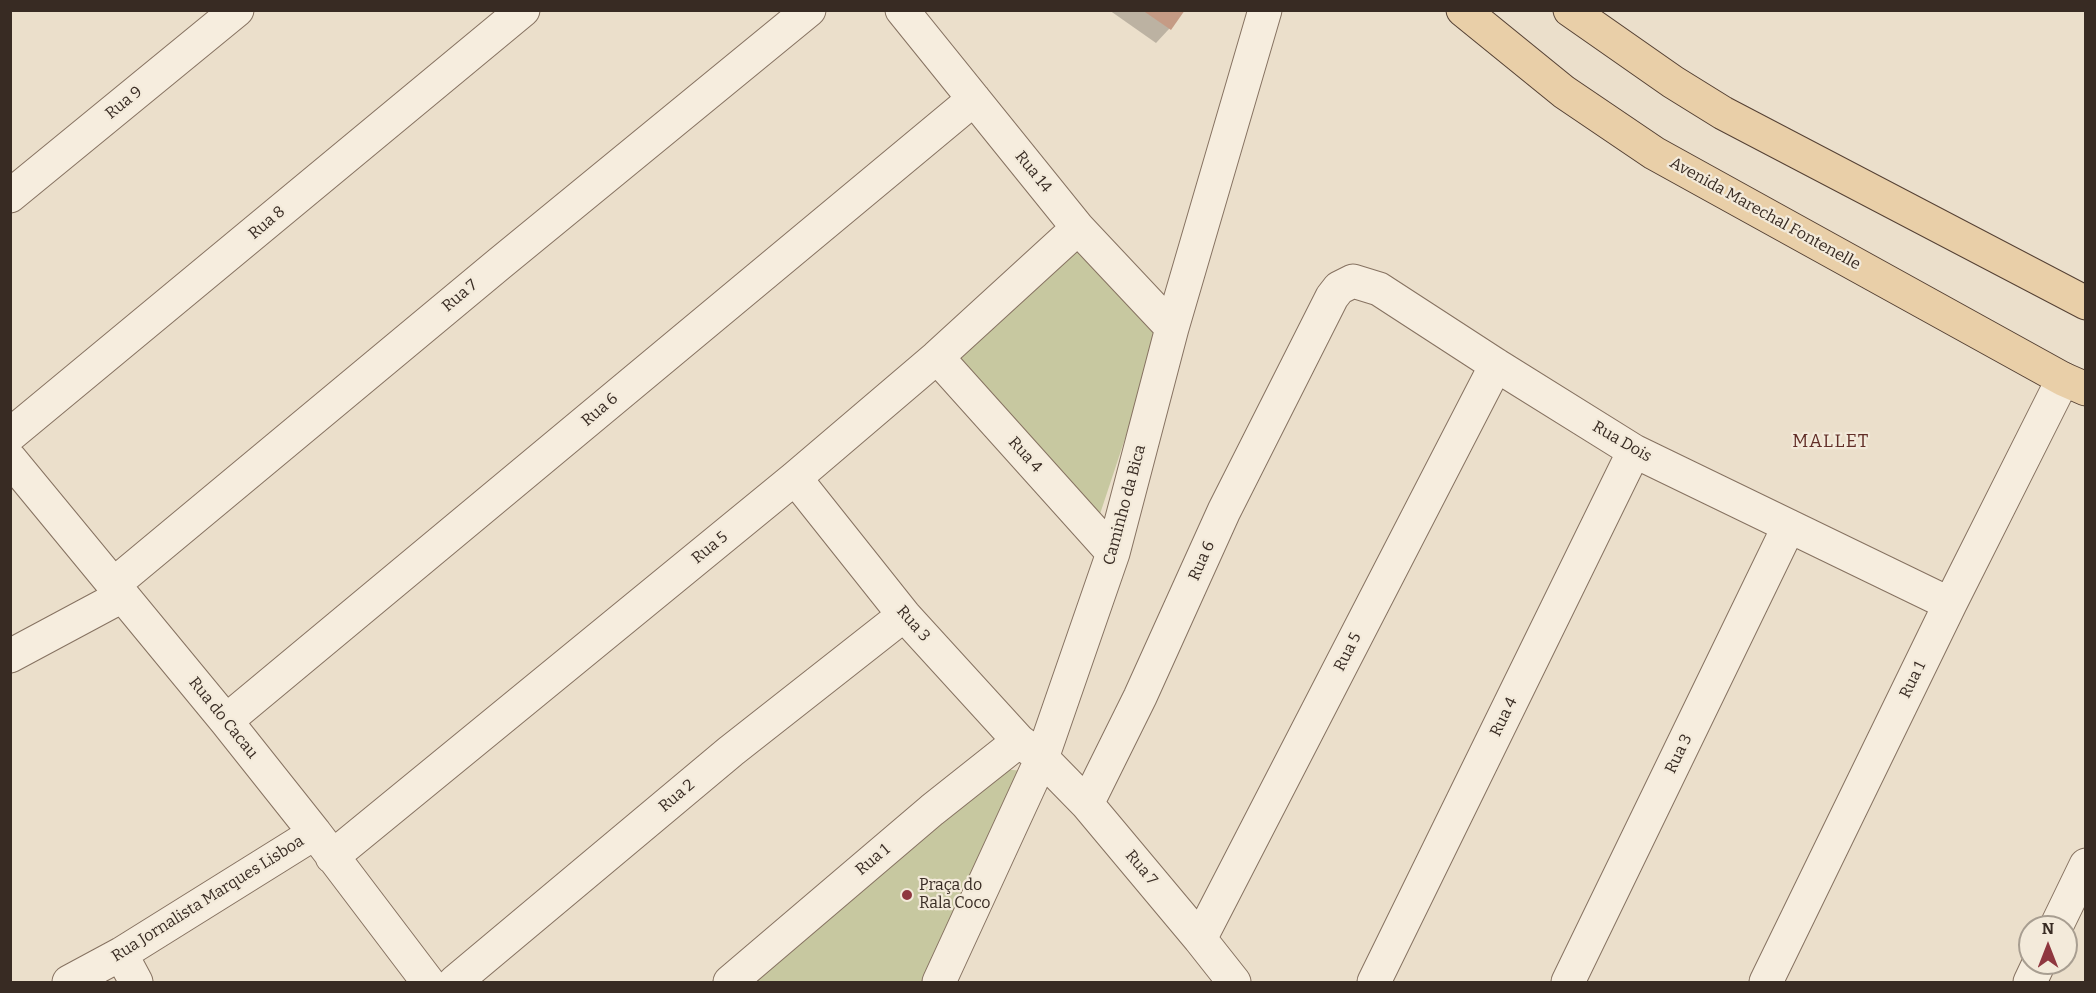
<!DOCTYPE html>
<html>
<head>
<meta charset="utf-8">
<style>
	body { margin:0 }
	#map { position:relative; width:2096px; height:993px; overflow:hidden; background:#ebdfcb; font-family:Bitter,serif }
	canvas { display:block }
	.frame { position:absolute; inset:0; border:12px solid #382b23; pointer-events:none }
	.north { position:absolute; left:2018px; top:915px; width:60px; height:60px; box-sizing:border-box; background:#f3eada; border:2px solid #a89e91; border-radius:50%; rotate:0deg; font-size:16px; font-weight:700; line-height:24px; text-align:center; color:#382b23 }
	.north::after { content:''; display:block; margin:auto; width:21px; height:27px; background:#8f373f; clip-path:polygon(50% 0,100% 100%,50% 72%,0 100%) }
</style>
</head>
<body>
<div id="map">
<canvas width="2096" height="993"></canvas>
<div class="frame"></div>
<div class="north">N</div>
</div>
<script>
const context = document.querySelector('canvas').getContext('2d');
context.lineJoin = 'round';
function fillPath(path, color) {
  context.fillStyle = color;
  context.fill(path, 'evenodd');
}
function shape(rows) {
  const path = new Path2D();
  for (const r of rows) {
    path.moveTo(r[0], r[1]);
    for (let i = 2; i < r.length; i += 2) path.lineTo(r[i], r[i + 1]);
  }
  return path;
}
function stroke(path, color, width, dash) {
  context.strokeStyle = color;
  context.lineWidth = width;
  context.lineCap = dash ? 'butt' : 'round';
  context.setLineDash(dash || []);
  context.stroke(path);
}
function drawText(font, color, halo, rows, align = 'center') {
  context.font = font + ' Bitter,serif';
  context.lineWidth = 4.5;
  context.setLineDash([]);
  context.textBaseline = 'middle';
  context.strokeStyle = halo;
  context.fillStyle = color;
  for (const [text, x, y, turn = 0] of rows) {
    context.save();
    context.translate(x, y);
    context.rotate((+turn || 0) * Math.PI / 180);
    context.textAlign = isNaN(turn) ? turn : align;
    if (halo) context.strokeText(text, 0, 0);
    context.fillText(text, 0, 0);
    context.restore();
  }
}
fillPath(shape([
	[1076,239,1159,336,1098,520,952,368],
	[999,769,1026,771,929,982,744,982]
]), '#c7c8a0');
fillPath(shape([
	[1109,10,1183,10,1169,29,1156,43]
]), '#0003');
fillPath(shape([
	[1142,10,1185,10,1171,30]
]), '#c59b85');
const minor = shape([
	[902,10,1078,228,1172,328],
	[10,196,237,10],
	[937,357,1113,553],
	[10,435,523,10],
	[10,459,226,721,315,833,428,982],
	[795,478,904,615,1019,741,1042,758,1087,804,1200,939,1234,982],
	[113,585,499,264,809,10],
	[10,656,122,596],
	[226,721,974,99],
	[1087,804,1140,697,1224,511,1332,297,1339,288,1353,281,1379,289,1496,365,1634,451,1950,604],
	[332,857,795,478,937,357,1078,228],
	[2056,927,2086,865],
	[1200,939,1496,365],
	[121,954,136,982],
	[69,982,121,954,315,833],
	[455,982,731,751,904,615],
	[730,982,932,810,1019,741],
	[939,982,1042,758,1113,553,1172,328,1265,10],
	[1374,982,1634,451],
	[1568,982,1789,526],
	[1766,982,1950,604,2063,379],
	[2030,982,2039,963]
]);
const major = shape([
	[1463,10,1564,92,1654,153,2063,379,2086,389],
	[1570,10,1673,82,1723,113,2086,303]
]);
stroke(minor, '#867261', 35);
stroke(major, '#554134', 35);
stroke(minor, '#f6edde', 33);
stroke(major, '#e9cfa8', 33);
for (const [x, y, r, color] of [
	[907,895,6,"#8f373f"]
]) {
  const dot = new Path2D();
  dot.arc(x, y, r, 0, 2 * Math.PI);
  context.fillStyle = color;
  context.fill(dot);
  stroke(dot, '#f3eada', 2);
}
drawText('16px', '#382b23', '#f3eada', [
	["Rua 9",124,103,-39],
	["Rua 14",1033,172,51],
	["Avenida Marechal Fontenelle",1765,214,29],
	["Rua 8",267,223,-40],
	["Rua 7",460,296,-40],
	["Rua 6",600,410,-40],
	["Rua Dois",1622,442,30],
	["Rua 4",1025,455,48],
	["Caminho da Bica",1125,505,-75],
	["Rua 5",710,548,-39],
	["Rua 6",1202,561,-66],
	["Rua 3",913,624,49],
	["Rua 5",1348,652,-63],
	["Rua 1",1913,680,-64],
	["Rua 4",1504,717,-64],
	["Rua do Cacau",223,718,51],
	["Rua 3",1679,754,-64],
	["Rua 2",677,796,-40],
	["Rua 1",873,860,-40],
	["Rua 7",1141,868,50],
	["Rua Jornalista Marques Lisboa",208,899,-32]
]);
drawText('16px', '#382b23', '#f3eada', [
	["Praça do",919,886],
	["Rala Coco",919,904]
], 'left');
context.letterSpacing = '1.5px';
drawText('18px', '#612e27', '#f3eada', [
	["MALLET",1831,442]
]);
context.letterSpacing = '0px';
</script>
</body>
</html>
